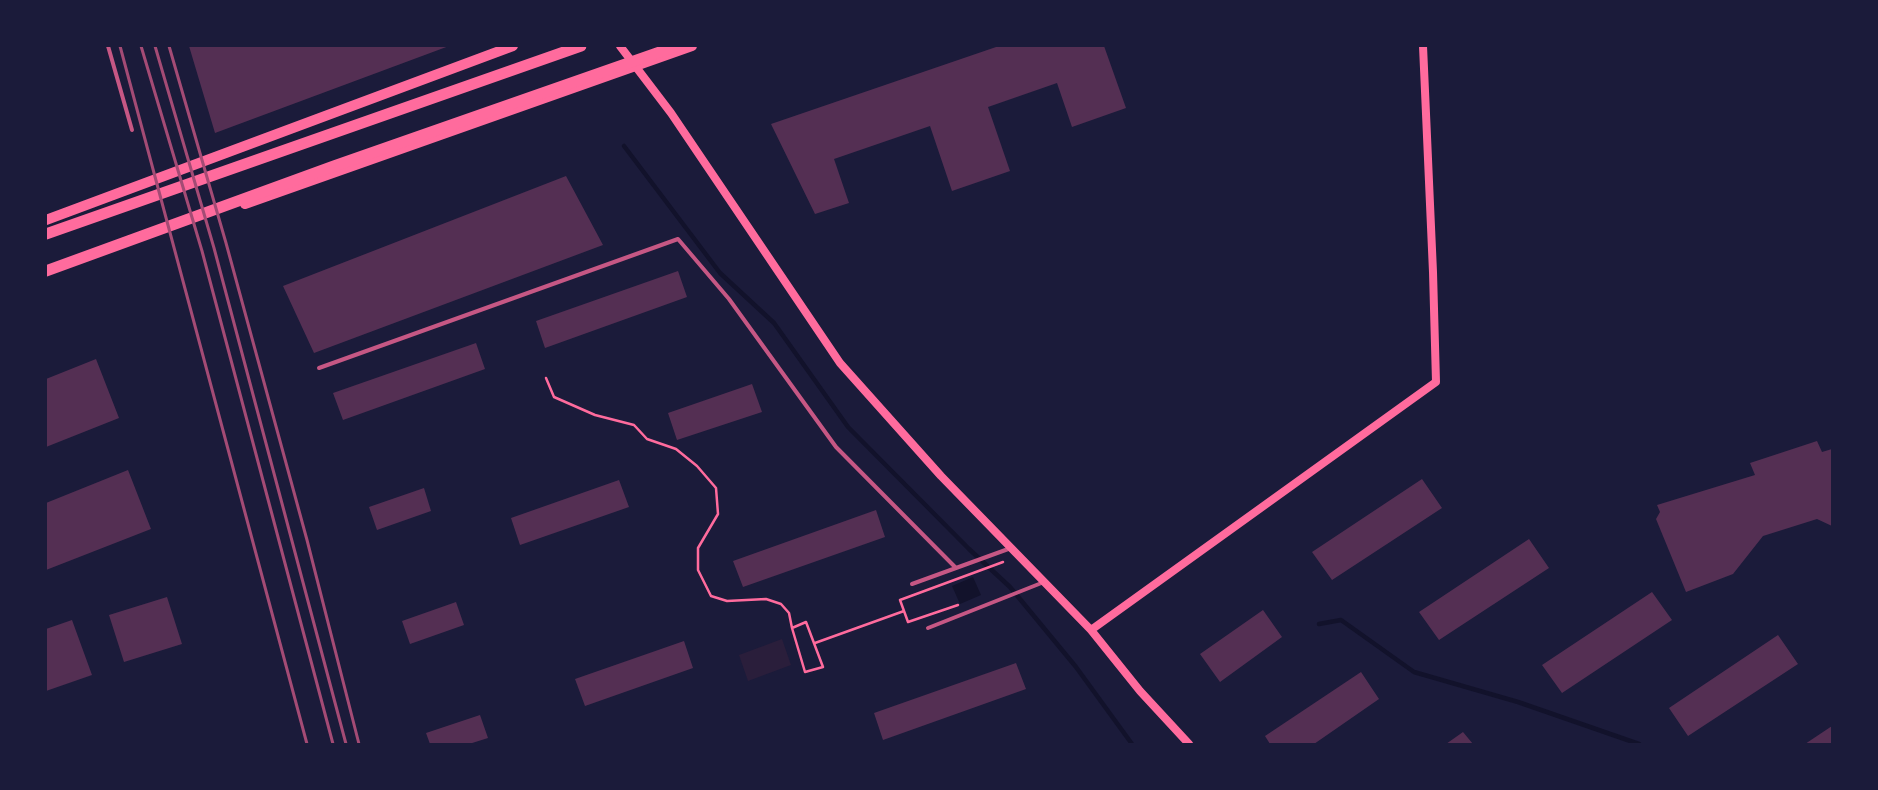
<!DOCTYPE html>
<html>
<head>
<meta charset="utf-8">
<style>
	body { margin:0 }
	#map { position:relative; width:1878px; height:790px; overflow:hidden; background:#1b1b3a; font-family:Overpass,sans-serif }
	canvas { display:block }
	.frame { position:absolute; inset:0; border:47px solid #1b1b3a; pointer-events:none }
</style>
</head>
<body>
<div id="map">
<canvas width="1878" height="790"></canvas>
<div class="frame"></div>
</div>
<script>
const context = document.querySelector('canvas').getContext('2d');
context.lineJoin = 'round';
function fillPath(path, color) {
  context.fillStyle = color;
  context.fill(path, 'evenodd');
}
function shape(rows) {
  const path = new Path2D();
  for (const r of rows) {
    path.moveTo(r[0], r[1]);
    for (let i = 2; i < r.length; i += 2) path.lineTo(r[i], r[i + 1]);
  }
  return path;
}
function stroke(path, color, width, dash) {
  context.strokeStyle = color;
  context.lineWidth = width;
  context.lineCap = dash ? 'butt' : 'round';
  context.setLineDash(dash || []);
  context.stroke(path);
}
fillPath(shape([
	[782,639,791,665,748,681,739,655]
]), '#2a1e3b');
fillPath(shape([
	[973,577,981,595,960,604,952,586]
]), '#12122b');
stroke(shape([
	[624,146,720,273,774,323,848,427,969,549,1010,587,1076,667,1132,744],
	[1319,624,1341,620,1414,672,1518,702,1639,744]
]), '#12122b', 4.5);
fillPath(shape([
	[189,46,449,46,215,133],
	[999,46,1104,46,1126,108,1072,127,1057,83,988,107,1010,171,952,191,930,126,834,159,849,203,815,214,771,124],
	[566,176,603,245,314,353,283,286],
	[678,271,687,297,545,348,536,321],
	[476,343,485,369,343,420,333,393],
	[96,359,119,418,46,447,46,379],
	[752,384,762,412,677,440,668,413],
	[1817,441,1822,452,1832,449,1832,526,1817,519,1763,536,1733,574,1686,592,1656,519,1660,512,1657,505,1755,475,1750,463],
	[128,470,151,529,46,570,46,503],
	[1422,479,1442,508,1332,580,1312,552],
	[619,480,629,507,520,545,511,518],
	[424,488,431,511,377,530,369,507],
	[876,510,885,537,743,587,733,561],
	[1529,539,1549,568,1439,640,1419,612],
	[1652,592,1672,620,1562,693,1542,665],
	[167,597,182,644,124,662,109,615],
	[456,602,464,625,410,644,402,621],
	[1263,610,1282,637,1220,682,1200,654],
	[72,620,92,675,46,691,46,629],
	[1778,635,1798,664,1688,736,1669,708],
	[684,641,693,668,585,706,575,679],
	[1016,663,1026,689,883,740,874,713],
	[1361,672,1379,699,1314,744,1270,744,1265,736],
	[480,715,488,738,469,744,430,744,426,733],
	[1832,726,1832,744,1805,744],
	[1463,732,1473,744,1446,744]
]), '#542f53');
stroke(shape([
	[546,378,554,397,595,415,634,425,647,439,676,449,697,466,716,488,718,514,698,548,698,570,711,596,727,601,766,599,781,604,789,613,792,628,805,672,823,667,806,622,792,628],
	[958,605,908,622,900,600,1003,562],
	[815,643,904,611]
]), '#ff6b9d', 2.5);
stroke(shape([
	[108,46,132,130],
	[319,368,678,239,729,299,836,447,956,568],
	[912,584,1011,548],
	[928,628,1044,582]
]), '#c65784', 4);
stroke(shape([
	[620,46,671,113,840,363,941,476,1091,630,1140,691,1189,744],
	[1091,630,1436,382,1433,272,1423,46]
]), '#ff6b9d', 8);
stroke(shape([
	[245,204,692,46],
	[46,220,513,46]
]), '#ff6b9d', 10);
stroke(shape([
	[46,234,581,46],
	[46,271,334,166,677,46]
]), '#ff6b9d', 11);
stroke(shape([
	[120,46,307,744],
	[141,46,202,251,333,744],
	[155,46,214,248,346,744],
	[169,46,226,243,307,540,359,744]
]), '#a44b75', 3);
</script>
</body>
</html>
